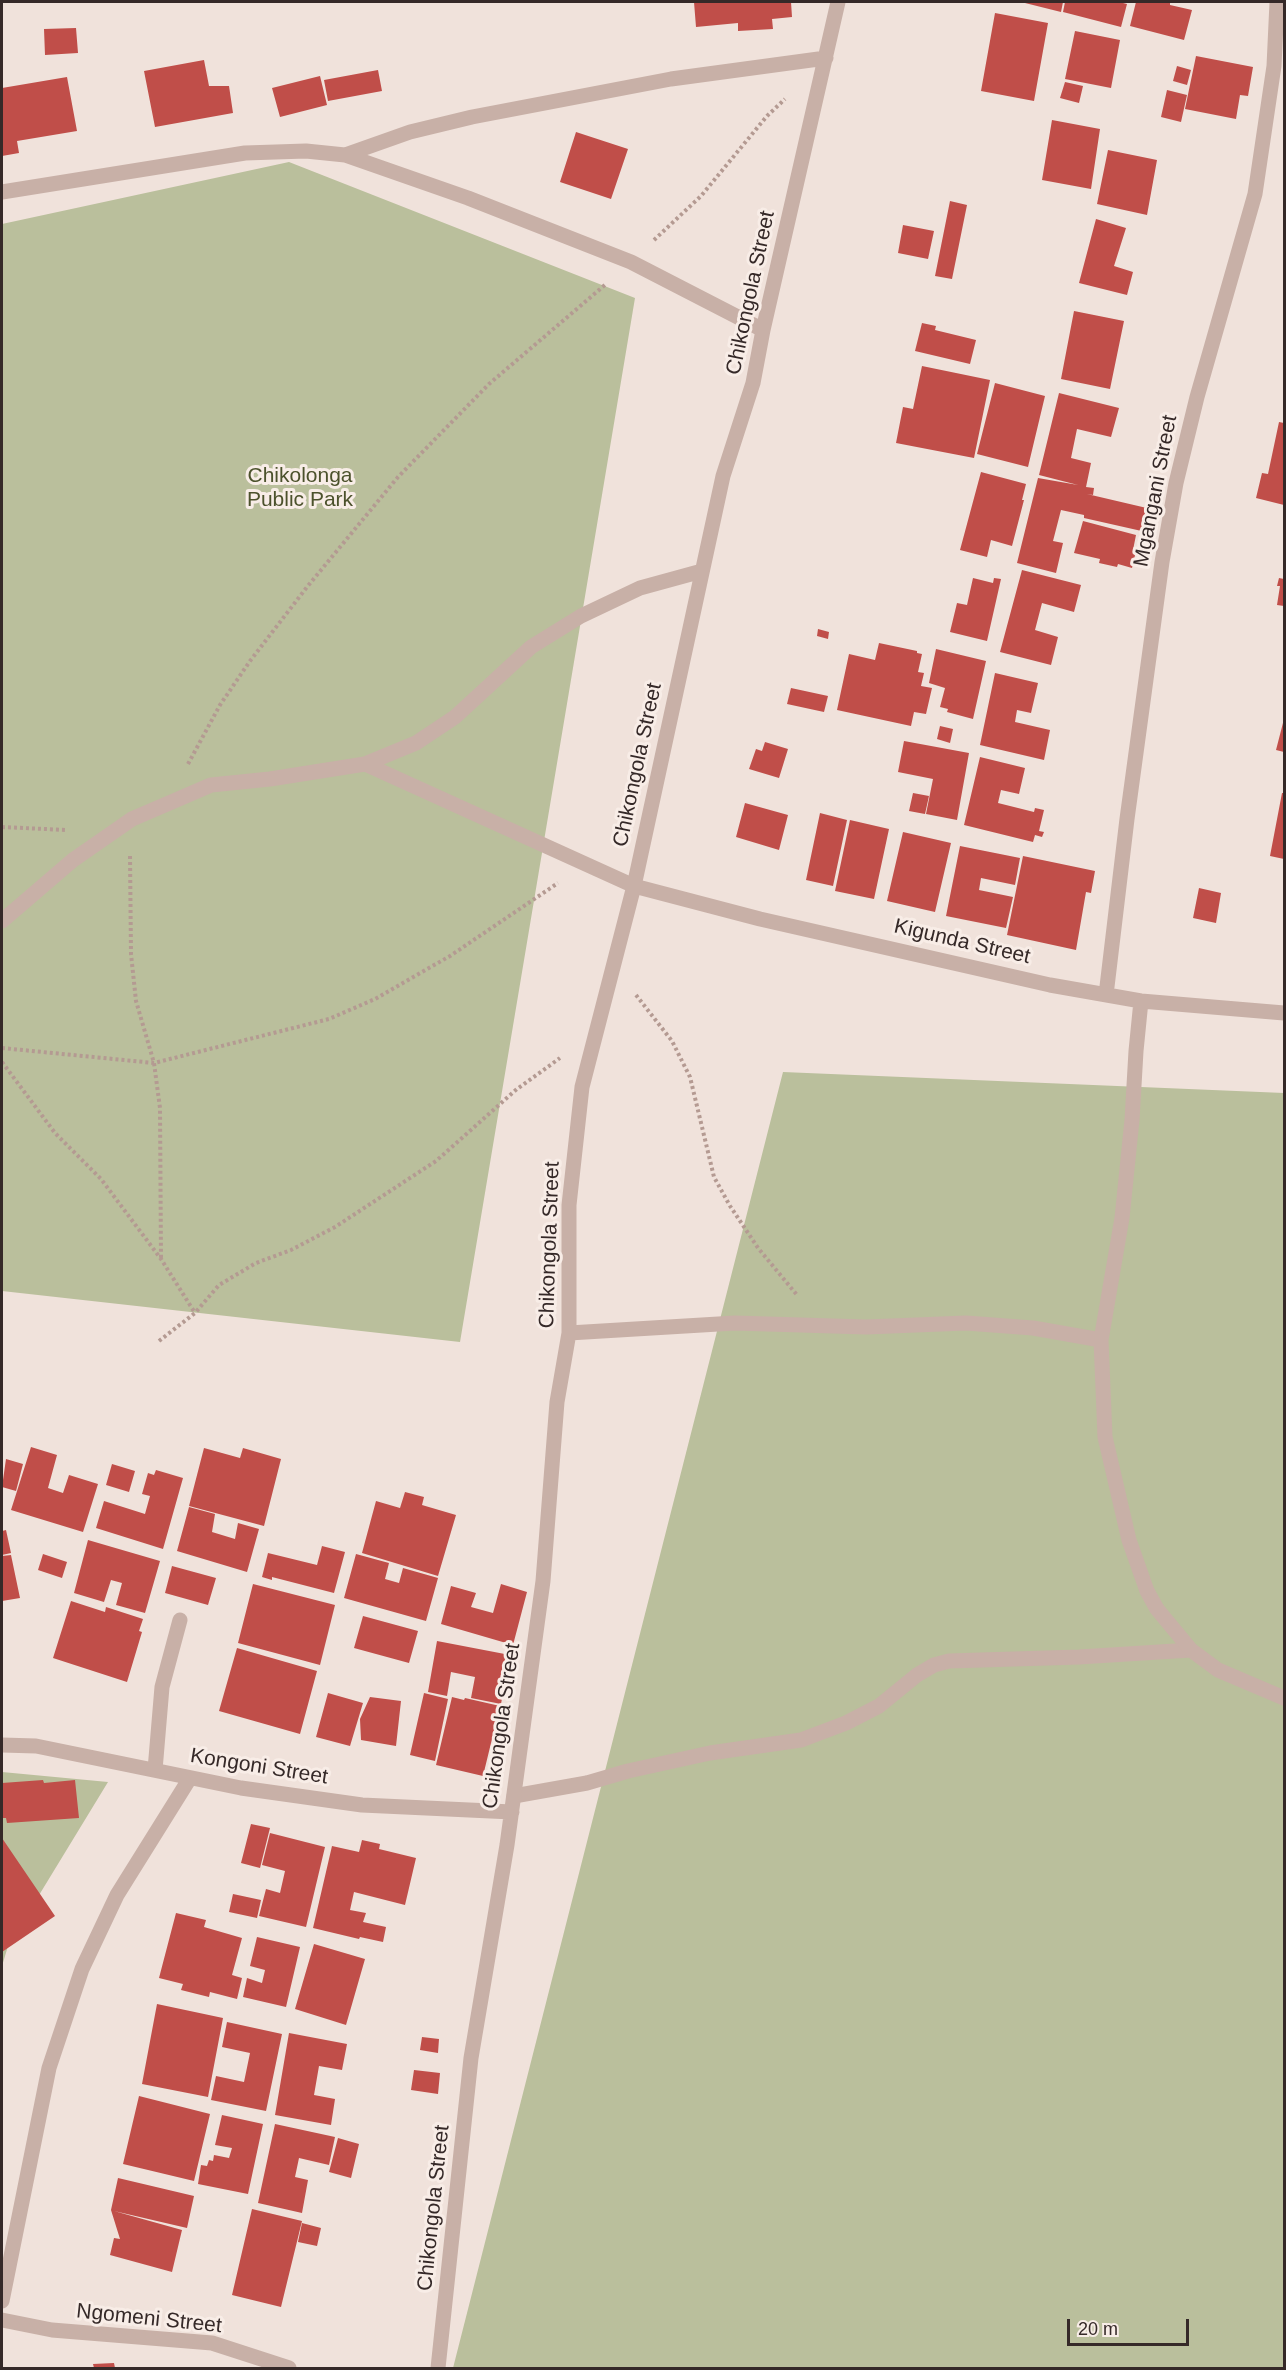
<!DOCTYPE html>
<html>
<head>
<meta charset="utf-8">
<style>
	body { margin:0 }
	#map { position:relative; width:1286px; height:2370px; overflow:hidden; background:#f0e2db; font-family:Helvetica,sans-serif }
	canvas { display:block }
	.frame { position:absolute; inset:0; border:3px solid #352928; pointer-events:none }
	.scale { position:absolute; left:1067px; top:2319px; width:122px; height:27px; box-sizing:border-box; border:3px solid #352928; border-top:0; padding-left:8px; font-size:18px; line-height:21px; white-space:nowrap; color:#352928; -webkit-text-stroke:4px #f8ede7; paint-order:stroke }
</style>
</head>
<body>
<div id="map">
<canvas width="1286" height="2370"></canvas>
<div class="frame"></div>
<div class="scale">20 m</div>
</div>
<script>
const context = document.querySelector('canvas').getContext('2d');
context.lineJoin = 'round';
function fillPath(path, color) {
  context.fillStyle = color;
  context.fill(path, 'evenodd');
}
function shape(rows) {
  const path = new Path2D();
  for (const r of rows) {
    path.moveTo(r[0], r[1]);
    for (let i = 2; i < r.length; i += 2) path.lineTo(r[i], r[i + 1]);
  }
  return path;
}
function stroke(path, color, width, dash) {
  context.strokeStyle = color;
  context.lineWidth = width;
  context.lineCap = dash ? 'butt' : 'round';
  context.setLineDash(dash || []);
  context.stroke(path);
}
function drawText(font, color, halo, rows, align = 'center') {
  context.font = font + ' Helvetica,sans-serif';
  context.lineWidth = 6;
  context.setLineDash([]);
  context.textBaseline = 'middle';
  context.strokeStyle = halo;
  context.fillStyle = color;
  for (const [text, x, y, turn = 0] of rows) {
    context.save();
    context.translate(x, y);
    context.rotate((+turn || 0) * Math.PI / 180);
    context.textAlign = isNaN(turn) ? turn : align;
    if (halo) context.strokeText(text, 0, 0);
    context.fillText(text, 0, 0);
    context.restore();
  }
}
fillPath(shape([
	[289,162,635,298,460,1342,2,1291,2,224],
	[783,1072,1284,1093,1284,2368,453,2368],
	[2,1772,108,1782,8,1946,2,1966]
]), '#babf9c');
fillPath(shape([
	[694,2,791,2,792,17,772,19,773,29,738,31,738,23,696,27],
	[1021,2,1063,2,1061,12],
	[1065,2,1119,2,1127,4,1121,27,1063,12],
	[1136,2,1170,2,1170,5,1192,10,1184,40,1130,26],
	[995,13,1048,23,1034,101,981,91],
	[76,28,78,53,45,55,44,29],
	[1075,31,1120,40,1111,88,1065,79],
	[1196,56,1253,67,1248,96,1240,95,1236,119,1185,109],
	[204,60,209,86,229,86,233,113,155,127,144,71],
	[1177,66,1191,70,1187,85,1173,81],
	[378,70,382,91,328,101,324,80],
	[320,76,327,105,280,117,272,88],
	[67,77,77,131,17,141,19,153,2,156,2,88],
	[1065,82,1083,86,1079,103,1060,98],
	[1167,90,1187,95,1181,122,1161,117],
	[1052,120,1100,129,1091,189,1042,180],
	[576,132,628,149,611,199,560,182],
	[1108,150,1157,160,1147,215,1097,204],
	[950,201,967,205,952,279,935,276],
	[1096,219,1126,228,1114,266,1133,272,1127,295,1079,283],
	[903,225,934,231,928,259,898,253],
	[1074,311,1124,321,1110,389,1061,379],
	[922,323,936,326,935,330,976,340,970,364,915,351],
	[922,366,990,380,974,458,896,443,903,407,913,409],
	[995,383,1045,396,1028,467,977,454],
	[1059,393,1119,408,1111,437,1077,429,1071,458,1091,463,1086,487,1094,488,1093,495,1087,494,1151,509,1146,532,1084,518,1084,515,1061,510,1053,541,1063,543,1056,573,1017,563,1038,478,1078,485,1039,475],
	[1279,422,1284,423,1284,505,1256,498,1262,473,1268,474],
	[981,472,1026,484,1022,500,1024,500,1012,546,991,540,987,557,960,550],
	[1083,521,1136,535,1133,550,1136,551,1132,568,1118,564,1117,567,1099,563,1100,559,1074,553],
	[1022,570,1081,585,1074,612,1042,603,1035,630,1058,637,1051,665,1000,652],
	[973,578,993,583,994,578,1001,579,987,641,950,632,957,603,967,605],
	[1279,578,1284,579,1284,606,1277,605,1280,586,1277,586],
	[818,629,829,632,828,639,817,636],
	[879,643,917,651,917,653,922,654,918,672,924,673,921,686,932,688,926,714,914,712,911,726,837,710,849,654,875,660],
	[936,649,986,661,973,719,947,712,948,709,940,707,945,688,929,683],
	[995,673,1038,683,1031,713,1017,710,1015,722,1050,730,1044,760,980,745],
	[791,688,828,696,824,712,787,704],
	[1284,719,1284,752,1276,750],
	[940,726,953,729,950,743,937,739],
	[904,741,969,753,957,820,926,814,933,779,898,772],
	[765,742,788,749,779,778,749,769,756,749,762,751],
	[980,757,1025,768,1019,794,1001,790,998,803,1034,812,1035,808,1044,810,1039,831,1044,832,1042,837,1035,835,1033,842,964,825],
	[913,793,929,796,925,814,909,811],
	[1282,793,1284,793,1284,859,1270,856],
	[745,803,788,815,779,850,736,837],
	[820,813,847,820,833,886,806,880],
	[850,820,889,829,874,899,835,891],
	[903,832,951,843,935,912,887,901],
	[960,846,1020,858,1015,885,981,878,979,890,1013,897,1006,928,946,916],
	[1023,856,1095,871,1091,893,1086,892,1076,950,1007,935],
	[1199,888,1221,893,1216,923,1193,918],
	[31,1447,57,1455,48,1488,63,1493,69,1475,98,1484,83,1532,11,1510],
	[204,1448,240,1458,243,1448,281,1459,264,1526,189,1506],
	[6,1459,23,1464,16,1491,2,1487],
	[112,1464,135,1471,129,1492,106,1485],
	[156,1470,183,1478,163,1549,96,1528,104,1501,145,1514,150,1496,142,1494,148,1473,154,1475],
	[405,1492,424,1497,422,1505,456,1515,438,1576,362,1553,376,1501,400,1508],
	[189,1507,215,1514,212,1532,235,1539,238,1523,259,1529,247,1572,177,1551],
	[6,1530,11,1553,2,1555,2,1531],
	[88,1540,160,1561,145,1613,116,1605,122,1583,111,1580,104,1602,74,1593],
	[322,1546,345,1552,334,1593,272,1577,272,1580,262,1577,268,1553,317,1565],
	[43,1554,67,1562,62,1578,38,1570],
	[356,1554,389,1563,385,1579,399,1583,403,1568,438,1578,426,1621,344,1598],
	[11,1555,20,1598,2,1601,2,1556],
	[172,1566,216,1578,208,1605,165,1593],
	[253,1584,335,1605,320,1665,238,1643],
	[501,1584,527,1592,513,1645,441,1624,451,1586,476,1593,471,1607,493,1613],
	[71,1601,105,1612,106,1607,143,1619,139,1631,142,1632,127,1682,53,1658],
	[363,1616,418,1631,409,1663,354,1648],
	[437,1641,510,1655,501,1704,471,1698,475,1677,451,1672,447,1696,428,1692],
	[237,1648,317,1671,300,1734,219,1711],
	[328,1693,363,1703,350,1746,316,1737],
	[424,1693,448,1699,435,1761,410,1755],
	[370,1697,401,1701,396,1746,361,1740,360,1719],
	[452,1697,464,1700,465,1698,500,1706,483,1776,436,1765],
	[43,1780,44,1783,75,1780,79,1818,7,1823,6,1818,2,1818,2,1783],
	[251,1824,270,1828,260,1868,241,1863],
	[270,1833,325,1847,306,1927,259,1916,266,1889,280,1893,285,1871,262,1865],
	[2,1838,55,1916,2,1952],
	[362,1840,380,1844,379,1849,416,1858,405,1905,354,1892,350,1910,366,1913,363,1922,386,1927,383,1942,360,1937,359,1939,313,1928,332,1846,359,1852],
	[233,1894,261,1900,257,1918,229,1912],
	[176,1913,206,1920,204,1927,242,1938,232,1975,242,1978,237,1999,210,1992,209,1997,181,1990,183,1984,159,1978],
	[257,1937,300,1947,286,2007,243,1997,247,1978,262,1983,265,1970,250,1966],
	[314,1944,365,1959,346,2025,295,2009],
	[157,2004,223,2018,208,2097,142,2084],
	[227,2022,282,2034,266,2111,211,2100,216,2076,244,2082,250,2053,222,2047],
	[289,2033,347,2044,342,2070,319,2066,314,2095,335,2099,331,2125,275,2115],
	[422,2037,439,2039,438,2053,420,2050],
	[414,2070,440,2073,438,2094,411,2090],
	[139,2096,210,2114,194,2181,123,2164],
	[222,2115,263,2124,248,2194,198,2184,201,2165,207,2166,209,2160,213,2161,214,2155,229,2158,232,2148,215,2145],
	[275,2124,335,2137,329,2165,299,2158,295,2177,308,2180,302,2213,258,2203],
	[338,2138,359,2144,351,2178,329,2172],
	[118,2178,194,2196,187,2228,114,2211,182,2230,172,2272,110,2255,114,2238,120,2239,111,2210],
	[252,2209,302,2221,281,2307,232,2295],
	[302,2223,321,2228,317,2246,298,2242],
	[114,2363,115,2368,94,2368,93,2364]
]), '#c04e49');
stroke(shape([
	[654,240,701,196,767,116,785,99],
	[188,764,220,705,250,661,307,587,398,477,489,384,606,284],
	[2,827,66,830],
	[130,856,131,954,136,1001,154,1063,160,1108,161,1259],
	[636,995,672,1041,690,1077,714,1177,730,1206,758,1248,797,1295],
	[2,1048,154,1063,329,1019,375,999,450,956,558,883],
	[2,1062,55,1133,101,1179,161,1259,195,1313],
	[159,1341,195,1313,219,1285,256,1263,291,1250,335,1227,436,1161,517,1089,560,1058]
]), '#b49a92', 4, [3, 3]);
stroke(shape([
	[514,1796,587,1783,628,1771,710,1753,801,1740,846,1723,879,1706,917,1675,934,1665,949,1661,1079,1657,1191,1650]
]), '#c8b0a7', 15);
stroke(shape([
	[345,155,410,132,472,117,671,79,826,58],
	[2,192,245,153,306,151,345,155,468,198,631,262,763,330],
	[365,764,634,886,760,919,1050,985,1141,1001,1284,1013],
	[2,921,73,860,132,819,211,785,270,779,365,764,416,743,455,717,531,647,581,616,640,588,702,571],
	[1106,995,1127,819,1162,562,1176,483,1197,397,1255,194,1274,66,1277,2],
	[1141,1001,1136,1051,1132,1120,1122,1218,1101,1340,1105,1437,1129,1540,1147,1591,1157,1609,1191,1650,1218,1670,1284,1698],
	[569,1333,735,1323,866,1327,966,1323,1033,1328,1101,1340],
	[2,1745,36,1746,241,1788,362,1805,512,1812],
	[155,1770,162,1687,180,1620],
	[2,2301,49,2068,82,1969,117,1895,190,1778],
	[2,2320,52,2330,212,2343,289,2368],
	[438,2368,471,2058,507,1845,543,1581,557,1402,569,1333,569,1205,582,1087,634,886,723,476,753,383,763,330,838,2]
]), '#c8b0a7', 15);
drawText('21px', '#352928', '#f8ede7', [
	["Chikongola Street",751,293,-78],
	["Mgangani Street",1156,491,-79],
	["Chikongola Street",638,765,-78],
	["Kigunda Street",962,942,13],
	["Chikongola Street",550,1245,-88],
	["Chikongola Street",502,1726,-82],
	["Kongoni Street",259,1767,9],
	["Chikongola Street",434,2208,-84],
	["Ngomeni Street",149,2319,6]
]);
drawText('21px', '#4c522c', '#f8ede7', [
	["Chikolonga",300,476],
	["Public Park",300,500]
]);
</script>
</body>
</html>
